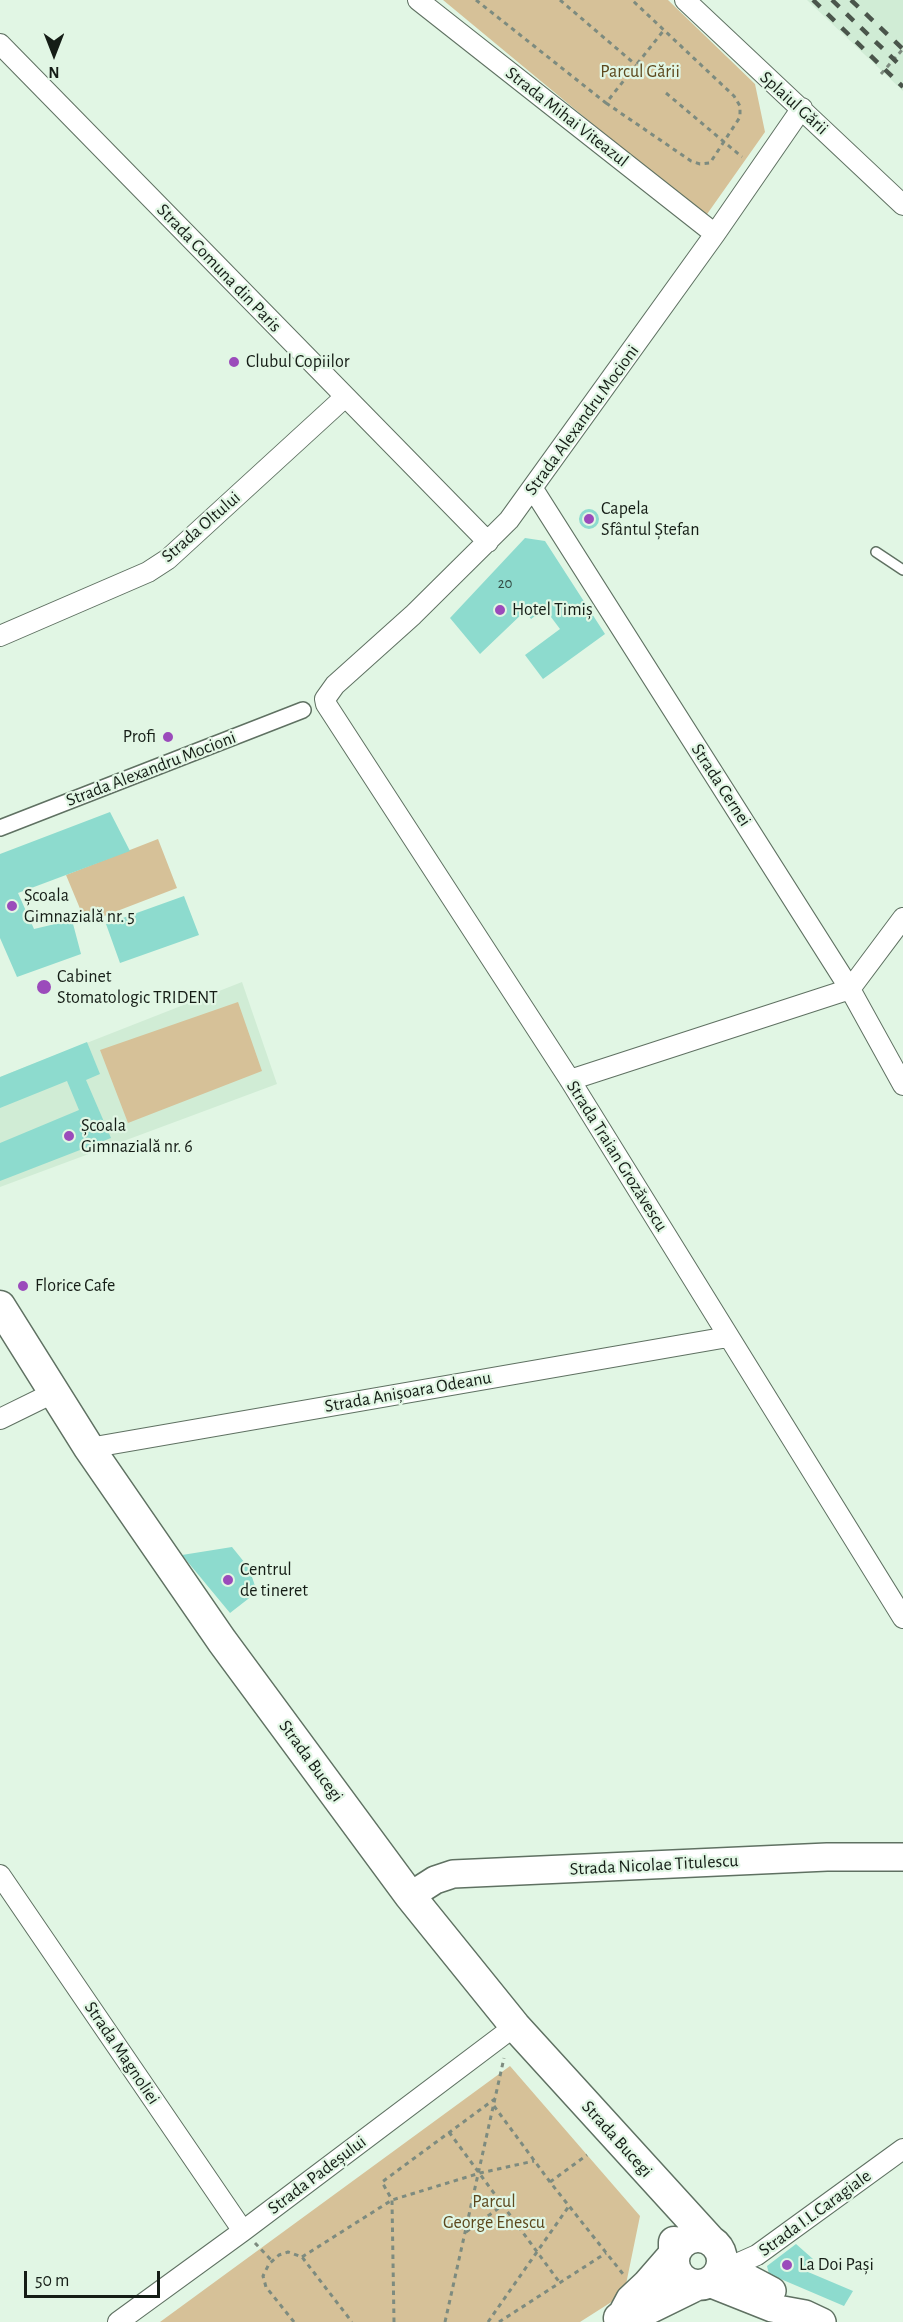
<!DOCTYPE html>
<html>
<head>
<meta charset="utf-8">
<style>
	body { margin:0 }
	#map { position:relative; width:903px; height:2322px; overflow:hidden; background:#e1f6e4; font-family:"Alegreya Sans",sans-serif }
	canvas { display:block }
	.north { position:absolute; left:24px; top:24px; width:60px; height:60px; -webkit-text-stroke:4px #e1f6e4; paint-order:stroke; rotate:180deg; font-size:16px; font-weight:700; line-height:24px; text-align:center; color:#151d16 }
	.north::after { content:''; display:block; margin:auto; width:21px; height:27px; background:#151d16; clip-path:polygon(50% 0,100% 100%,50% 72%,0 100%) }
	.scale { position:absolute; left:24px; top:2271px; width:136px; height:27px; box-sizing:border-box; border:3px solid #151d16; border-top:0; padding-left:8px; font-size:18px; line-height:21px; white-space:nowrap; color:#151d16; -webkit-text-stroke:4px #e1f6e4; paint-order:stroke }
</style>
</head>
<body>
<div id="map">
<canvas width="903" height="2322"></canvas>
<div class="north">N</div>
<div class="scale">50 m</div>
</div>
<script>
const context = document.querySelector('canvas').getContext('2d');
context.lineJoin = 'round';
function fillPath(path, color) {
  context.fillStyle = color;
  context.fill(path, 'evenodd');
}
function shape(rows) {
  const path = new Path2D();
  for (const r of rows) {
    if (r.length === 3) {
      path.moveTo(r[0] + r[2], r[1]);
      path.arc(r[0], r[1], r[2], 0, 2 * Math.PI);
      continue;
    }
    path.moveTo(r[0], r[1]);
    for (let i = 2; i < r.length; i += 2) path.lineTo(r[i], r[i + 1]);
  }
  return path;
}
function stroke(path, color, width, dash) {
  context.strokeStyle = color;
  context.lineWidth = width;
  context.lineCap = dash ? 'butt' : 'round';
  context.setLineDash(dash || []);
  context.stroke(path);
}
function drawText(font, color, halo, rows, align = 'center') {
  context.font = font + ' "Alegreya Sans",sans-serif';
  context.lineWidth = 4.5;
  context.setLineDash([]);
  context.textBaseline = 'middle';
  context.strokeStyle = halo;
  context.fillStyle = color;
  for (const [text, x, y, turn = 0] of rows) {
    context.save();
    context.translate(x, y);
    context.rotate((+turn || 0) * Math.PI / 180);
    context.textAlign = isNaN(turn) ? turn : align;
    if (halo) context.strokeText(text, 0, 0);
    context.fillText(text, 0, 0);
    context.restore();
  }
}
fillPath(shape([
	[807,0,903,0,903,91],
	[242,982,277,1084,0,1187,0,1077]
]), '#d0ecd5');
fillPath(shape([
	[443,0,668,0,755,84,765,132,705,217],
	[158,839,177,888,86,923,66,875],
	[238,1002,262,1071,128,1123,100,1050],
	[510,2066,640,2216,624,2294,580,2322,160,2322]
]), '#d6c198');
fillPath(shape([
	[589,519,10],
	[525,538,545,541,605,634,543,679,525,655,560,629,545,609,531,619,525,611,480,654,450,618],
	[110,812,130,851,18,893,34,929,72,920,81,954,17,977,0,938,0,854],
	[184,896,199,935,120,963,106,924],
	[87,1042,100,1074,86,1080,111,1138,0,1181,0,1143,79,1110,67,1081,0,1108,0,1077],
	[232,1547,249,1568,257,1592,230,1613,182,1555],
	[796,2244,813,2259,801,2269,853,2291,844,2306,769,2274,767,2266]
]), '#8ddbce');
const service = shape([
	[876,552,903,570]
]);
const pedestrian = shape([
	[0,828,303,710]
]);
const minor = shape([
	[418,0,715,234],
	[685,0,903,205],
	[0,44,488,542],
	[802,108,715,234,509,520,413,615,335,685,325,699,326,704,570,1080,903,1618],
	[533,489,850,989,903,1085],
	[0,636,148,572,168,559,345,397],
	[570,1080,850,989,903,918],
	[0,1419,53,1393],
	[89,1448,728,1337],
	[0,1875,243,2231],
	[721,2264,739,2263,757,2255,903,2149],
	[118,2322,243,2231,515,2026]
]);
const secondary = shape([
	[410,1896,435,1880,453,1874,827,1857,903,1857],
	[721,2264,772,2291],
	[709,2283,772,2308,805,2314,822,2322]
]);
const primary = shape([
	[0,1306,89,1448,222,1641,410,1896,515,2026,711,2241],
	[698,2261,24],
	[623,2315,631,2300,647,2285,674,2254,674,2242],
	[619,2318,623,2315,642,2312,695,2286]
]);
stroke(service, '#5f7162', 12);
stroke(pedestrian, '#5f7162', 18);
stroke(minor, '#5f7162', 22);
stroke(secondary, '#5f7162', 30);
stroke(primary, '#5f7162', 33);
stroke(shape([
	[476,0,606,103,664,30],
	[560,0,636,65],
	[881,74,903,49],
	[666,93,742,157],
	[606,103,691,161,700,164,710,163,740,117,740,106,734,96,632,0],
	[494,2106,550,2182,623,2274],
	[449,2132,560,2283],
	[550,2182,587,2155],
	[466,2232,503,2205],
	[255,2243,272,2261],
	[302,2257,392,2200,480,2173,534,2161],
	[294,2322,266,2287,263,2276,269,2264,279,2255,288,2252,302,2257,352,2322],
	[394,2322,392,2200,382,2182,496,2098],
	[445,2322,504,2058],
	[488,2322,569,2206],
	[499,2322,606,2253]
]), '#7d8b7f', 3, [4.5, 4.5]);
stroke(service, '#fff', 9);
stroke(pedestrian, '#fff', 15);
stroke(minor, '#fff', 20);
stroke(secondary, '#fff', 27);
stroke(primary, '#fff', 30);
stroke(shape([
	[813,0,903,87],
	[832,0,903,68],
	[851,0,903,49]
]), '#4a554b', 4.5, [10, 10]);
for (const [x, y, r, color] of [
	[234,362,6,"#9b4bbb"],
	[589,519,6,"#9b4bbb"],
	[500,610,6,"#9b4bbb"],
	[168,737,6,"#9b4bbb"],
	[12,906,6,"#9b4bbb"],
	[44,987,8,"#9b4bbb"],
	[69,1136,6,"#9b4bbb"],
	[23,1286,6,"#9b4bbb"],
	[228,1580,6,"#9b4bbb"],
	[787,2265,6,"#9b4bbb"]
]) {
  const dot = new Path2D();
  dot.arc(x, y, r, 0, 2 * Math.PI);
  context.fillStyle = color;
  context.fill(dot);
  stroke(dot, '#e1f6e4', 2);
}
drawText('15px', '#334c44', null, [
	["20",505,583]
]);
drawText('18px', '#5c481d', '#e1f6e4', [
	["Parcul Gării",640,72],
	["Parcul",494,2202],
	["George Enescu",494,2223]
]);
drawText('18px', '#151d16', '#e1f6e4', [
	["Splaiul Gării",794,103,42],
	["Strada Mihai Viteazul",567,117,38],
	["Strada Comuna din Paris",219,268,46],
	["Strada Alexandru Mocioni",582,420,-54],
	["Strada Oltului",201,527,-41],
	["Strada Alexandru Mocioni",151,769,-21],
	["Strada Cernei",721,785,57],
	["Strada Traian Grozăvescu",617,1156,58],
	["Strada Anișoara Odeanu",408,1392,-10],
	["Strada Bucegi",311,1761,54],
	["Strada Nicolae Titulescu",654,1865,-3],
	["Strada Magnoliei",122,2053,56],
	["Strada Bucegi",617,2139,48],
	["Strada Padeșului",317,2175,-37],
	["Strada I.L.Caragiale",815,2213,-36]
]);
drawText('18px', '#151d16', '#e1f6e4', [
	["Clubul Copiilor",246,362],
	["Capela",601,509],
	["Sfântul Ștefan",601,530],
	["Hotel Timiș",512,610],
	["Profi",156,737,"right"],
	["Școala",24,896],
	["Gimnazială nr. 5",24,917],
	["Cabinet",57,977],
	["Stomatologic TRIDENT",57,998],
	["Școala",81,1126],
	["Gimnazială nr. 6",81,1147],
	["Florice Cafe",35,1286],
	["Centrul",240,1570],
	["de tineret",240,1591],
	["La Doi Pași",799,2265]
], 'left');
</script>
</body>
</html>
